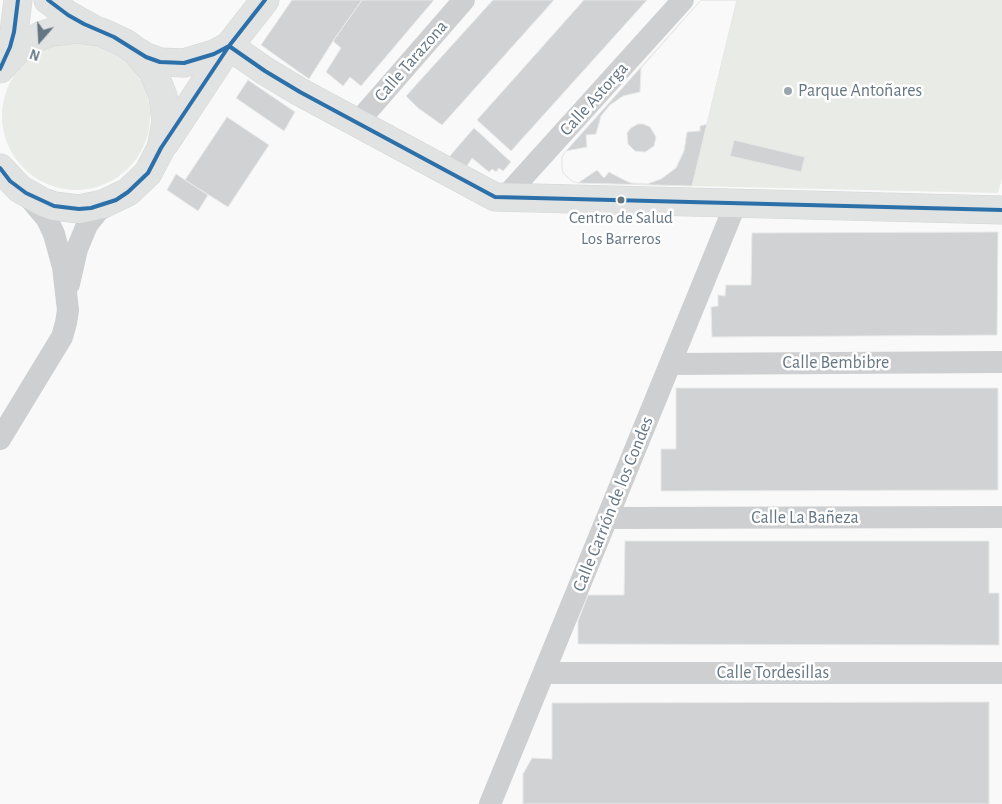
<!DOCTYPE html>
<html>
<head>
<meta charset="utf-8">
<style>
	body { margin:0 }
	#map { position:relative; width:1002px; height:804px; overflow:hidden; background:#f9f9f9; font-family:"Alegreya Sans",sans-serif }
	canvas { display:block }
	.north { position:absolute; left:15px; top:15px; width:50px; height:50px; -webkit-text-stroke:4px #fff; paint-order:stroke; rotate:199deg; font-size:14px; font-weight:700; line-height:20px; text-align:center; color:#657683 }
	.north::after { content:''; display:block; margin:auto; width:18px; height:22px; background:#657683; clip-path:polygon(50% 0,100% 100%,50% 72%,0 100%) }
</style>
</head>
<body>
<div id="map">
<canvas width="1002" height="804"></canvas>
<div class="north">N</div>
</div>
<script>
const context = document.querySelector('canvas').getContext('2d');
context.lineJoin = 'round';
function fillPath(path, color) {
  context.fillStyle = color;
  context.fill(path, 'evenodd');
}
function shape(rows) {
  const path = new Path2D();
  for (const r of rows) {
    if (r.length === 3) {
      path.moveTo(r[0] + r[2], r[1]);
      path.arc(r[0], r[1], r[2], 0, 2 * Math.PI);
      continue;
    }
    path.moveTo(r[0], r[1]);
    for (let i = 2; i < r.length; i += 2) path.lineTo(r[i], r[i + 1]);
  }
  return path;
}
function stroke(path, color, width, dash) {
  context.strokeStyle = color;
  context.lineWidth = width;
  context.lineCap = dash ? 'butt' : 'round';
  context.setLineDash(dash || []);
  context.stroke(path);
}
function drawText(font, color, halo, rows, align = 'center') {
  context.font = font + ' "Alegreya Sans",sans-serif';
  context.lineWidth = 5;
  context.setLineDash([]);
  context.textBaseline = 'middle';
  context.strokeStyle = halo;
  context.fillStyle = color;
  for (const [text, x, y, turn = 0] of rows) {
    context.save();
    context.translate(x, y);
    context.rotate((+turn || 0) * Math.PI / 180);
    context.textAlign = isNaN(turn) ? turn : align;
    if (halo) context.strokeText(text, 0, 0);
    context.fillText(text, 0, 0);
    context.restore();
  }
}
fillPath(shape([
	[737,0,1002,0,1002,178,998,193,692,186],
	[76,116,74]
]), '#e8ebe6');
const building = shape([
	[292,0,362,0,333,41,309,79,261,45,292,0],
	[362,0,434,0,361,86,350,77,343,86,326,72,341,48,333,41,362,0],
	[493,0,554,0,442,125,418,108,406,96,493,0],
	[584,0,647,0,511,151,477,120,584,0],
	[701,0,737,0,707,124,700,126,700,131,687,132,684,151,676,168,661,179,647,184,631,183,622,179,609,172,604,178,597,170,578,183,572,181,563,173,562,167,562,157,566,151,587,147,586,135,596,134,601,116,610,105,623,96,640,92,641,68,701,0],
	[638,124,643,124,650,127,656,137,654,146,645,152,635,151,628,144,627,133,631,128,638,124],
	[701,0,737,0,692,186,578,183,572,181,563,173,562,167,562,157,566,151,701,0],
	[248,80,295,112,284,131,236,98,248,80],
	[227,117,269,145,228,207,185,180,227,117],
	[474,128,511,162,503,171,499,168,496,172,492,169,489,172,472,158,467,166,449,157,474,128],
	[734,140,805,157,801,172,730,156,734,140],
	[176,174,208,195,198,211,167,190,176,174],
	[998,232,997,335,712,337,711,307,718,306,718,295,725,296,726,285,751,285,752,233,998,232],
	[676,388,998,388,998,490,661,491,661,449,676,449,676,388],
	[625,541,989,541,989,593,999,593,999,645,578,644,578,621,588,595,624,595,625,541],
	[989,702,989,804,523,804,523,774,532,758,552,759,552,703,989,702]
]);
fillPath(building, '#d0d2d3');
stroke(building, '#e8e8e8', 1);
const secondary = shape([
	[48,0,68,15,93,29],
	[229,46,265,71,300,92,495,197,1002,210],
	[136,51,146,57,160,62,184,63,214,54,229,46],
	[3,64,10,47,14,32,18,0],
	[0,69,19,48,40,36,52,32,77,29,101,32,125,43,136,51,153,71,163,96,166,122,161,148,148,173,128,192,103,204,79,209,54,206,43,202,20,189,0,168],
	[165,143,229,46,265,0]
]);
stroke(secondary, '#d5d6d7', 29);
stroke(shape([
	[357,123,464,0],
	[505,197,683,0],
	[69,284,77,249,87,225,98,211,111,202],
	[670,364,1002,362],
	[0,439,62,337,66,323,68,310,63,267,54,234,47,219,26,194],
	[607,518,1002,517],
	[544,673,1002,673],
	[490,804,736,203]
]), '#cecfd0', 22);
stroke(secondary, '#e1e2e2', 28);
stroke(shape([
	[48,0,68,15,84,24,114,37,146,57,160,62,184,63,214,54,229,46],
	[229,46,265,71,300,92,495,197,1002,210],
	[0,69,10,47,14,32,18,0],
	[0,168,10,181,26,193,54,206,79,209,91,208,116,200,128,192,148,173,161,148,229,46,265,0]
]), '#2b70a9', 4);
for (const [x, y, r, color] of [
	[788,91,5,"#99a4ac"],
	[621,200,4.5,"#657683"]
]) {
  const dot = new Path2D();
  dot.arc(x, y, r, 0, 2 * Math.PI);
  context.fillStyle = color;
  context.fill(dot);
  stroke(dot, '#fff', 2);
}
drawText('17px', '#657683', '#fff', [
	["Centro de Salud",621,218],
	["Los Barreros",621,239]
]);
drawText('18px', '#657683', '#fff', [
	["Calle Tarazona",411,61,-49],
	["Calle Astorga",594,99,-48],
	["Calle Bembibre",836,363],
	["Calle Carrión de los Condes",613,504,-68],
	["Calle La Bañeza",805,518],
	["Calle Tordesillas",773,673]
]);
drawText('18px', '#657683', '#fff', [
	["Parque Antoñares",798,91]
], 'left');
</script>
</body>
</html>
